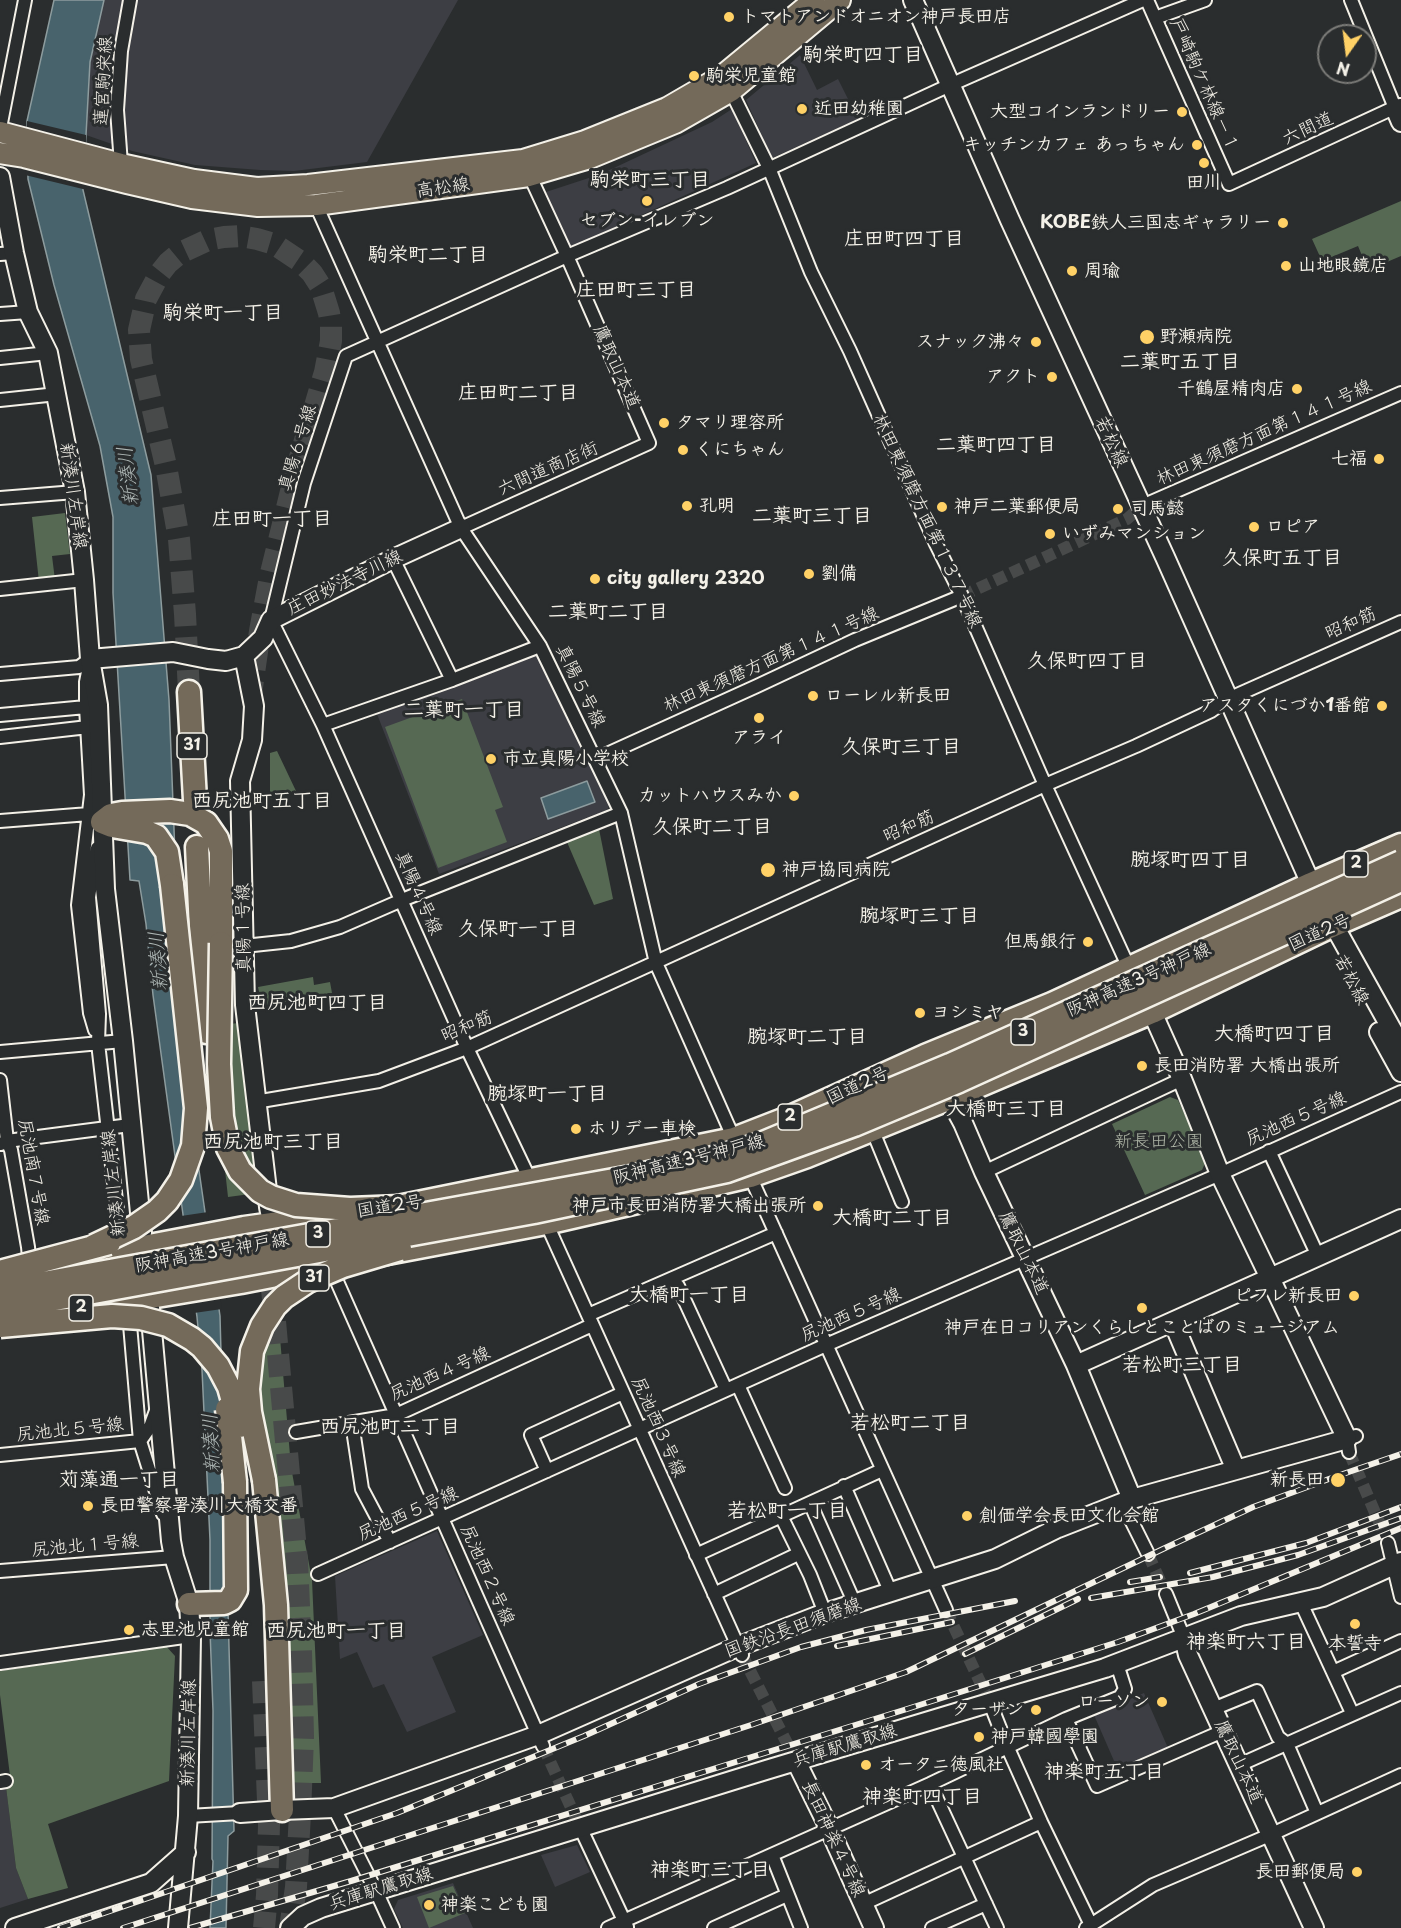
<!DOCTYPE html>
<html>
<head>
<meta charset="utf-8">
<style>
	body { margin:0 }
	#map { position:relative; width:1401px; height:1928px; overflow:hidden; background:#2a2d2e; font-family:"Playpen Sans",sans-serif }
	canvas { display:block }
	.north { position:absolute; left:1317px; top:24px; width:60px; height:60px; box-sizing:border-box; background:#2a2d2e; border:2px solid #7b7b78; border-radius:50%; rotate:194deg; font-size:16px; font-weight:700; line-height:24px; text-align:center; color:#f4f1e8 }
	.north::after { content:''; display:block; margin:auto; width:21px; height:27px; background:#ffd166; clip-path:polygon(50% 0,100% 100%,50% 72%,0 100%) }
</style>
</head>
<body>
<div id="map">
<canvas width="1401" height="1928"></canvas>
<div class="north">N</div>
</div>
<script>
const context = document.querySelector('canvas').getContext('2d');
context.lineJoin = 'round';
function fillPath(path, color) {
  context.fillStyle = color;
  context.fill(path, 'evenodd');
}
function shape(rows) {
  const path = new Path2D();
  for (const r of rows) {
    path.moveTo(r[0], r[1]);
    for (let i = 2; i < r.length; i += 2) path.lineTo(r[i], r[i + 1]);
  }
  return path;
}
function stroke(path, color, width, dash) {
  context.strokeStyle = color;
  context.lineWidth = width;
  context.lineCap = dash ? 'butt' : 'round';
  context.setLineDash(dash || []);
  context.stroke(path);
}
function drawText(font, color, halo, rows, align = 'center') {
  context.font = font + ' "Playpen Sans","Klee One",sans-serif';
  context.lineWidth = 6;
  context.setLineDash([]);
  context.textBaseline = 'middle';
  context.strokeStyle = halo;
  context.fillStyle = color;
  for (const [text, x, y, turn = 0] of rows) {
    context.save();
    context.translate(x, y);
    context.rotate((+turn || 0) * Math.PI / 180);
    context.textAlign = isNaN(turn) ? turn : align;
    if (halo) context.strokeText(text, 0, 0);
    context.fillText(text, 0, 0);
    context.restore();
  }
}
fillPath(shape([
	[104,0,458,0,367,162,294,171,260,170,195,165,132,151,86,135,90,62],
	[800,55,817,90,838,79,858,119,772,158,746,100],
	[732,109,756,163,571,247,546,192,601,174,712,122],
	[533,655,538,657,610,804,607,810,439,874,377,714],
	[437,1531,483,1635,432,1657,456,1712,407,1732,384,1684,373,1688,357,1652,340,1659,335,1576],
	[1144,1693,1168,1748,1118,1770,1094,1715],
	[6,1787,16,1868,28,1899,0,1908,0,1788],
	[577,1845,590,1872,555,1887,541,1855],
	[453,1883,473,1928,403,1928,394,1909,398,1900]
]), '#3d3e44');
fillPath(shape([
	[1401,201,1401,256,1368,270,1358,246,1322,261,1312,239],
	[65,513,70,554,52,556,55,580,39,582,32,517],
	[462,699,503,807,495,810,507,842,438,868,385,727],
	[277,751,296,791,270,799,270,753],
	[599,829,613,899,594,905,567,842],
	[313,977,314,985,330,982,332,993,262,1006,258,987],
	[239,1023,258,1193,228,1197,209,1026],
	[1170,1097,1178,1100,1206,1161,1202,1170,1145,1195,1112,1124],
	[278,1314,291,1467,312,1580,321,1783,289,1783,256,1367],
	[166,1646,175,1656,169,1781,48,1824,68,1888,28,1899,16,1868,6,1787,11,1784,0,1695,0,1671],
	[453,1886,465,1913,429,1928,417,1897]
]), '#566953');
const water = shape([
	[54,0,104,0,90,62,83,190,151,475,169,700,176,881,190,1108,220,1316,234,1831,228,1836,226,1928,210,1928,213,1861,212,1859,213,1711,210,1630,210,1540,202,1370,197,1317,153,995,146,924,139,881,130,880,113,593,113,517,100,446,54,285,28,179,27,121,54,0],
	[587,781,595,802,548,819,541,798,587,781]
]);
fillPath(water, '#48636c');
stroke(water, '#8d9c9e', 1.5);
fillPath(shape([
	[27,121,86,135,87,190,25,175],
	[208,1212,222,1309,194,1313,181,1216]
]), '#2a2d2e');
stroke(shape([
	[962,596,1127,519,1142,506],
	[1349,1452,1388,1543],
	[1148,1554,1166,1594],
	[946,1610,990,1703],
	[742,1655,791,1751],
	[543,1746,580,1827]
]), '#484a4a', 12, [12, 6]);
stroke(shape([
	[189,692,185,614,179,539,166,466,141,359,139,330,146,299,160,273,168,263,180,253,208,240,224,237,240,236,257,239,274,244,301,262,312,273,321,287,329,313,331,326,331,341,325,372,296,471,270,577,260,631,251,694],
	[269,1256,297,1561,301,1652,303,1737,300,1814,296,1887,290,1928],
	[263,1681,269,1825,267,1895,264,1928]
]), '#484a4a', 22, [22, 11]);
const street = shape([
	[1147,0,1229,184,1400,105],
	[1351,0,1395,108],
	[1155,18,1205,0],
	[728,85,769,168,811,272,850,351,936,544,962,596,1045,785,1129,968],
	[0,128,25,0],
	[121,164,117,110,121,51,130,0],
	[316,205,461,528,540,646,621,813,656,963,734,1139],
	[0,254,14,253],
	[0,314,28,312],
	[0,358,48,353],
	[0,400,57,394],
	[0,498,75,492],
	[1142,506,1401,393],
	[461,528,649,443,567,256,528,172],
	[393,559,452,680],
	[0,589,84,580],
	[88,672,86,682,86,707,91,795,78,905,90,1013,95,1030],
	[0,674,79,667,90,659],
	[0,715,86,707],
	[323,725,452,680,540,646],
	[0,737,88,727],
	[596,759,757,686,855,640,962,596],
	[0,821,89,814],
	[97,848,89,897,99,1014,98,1043,120,1236],
	[244,946,291,941,340,927,402,900,621,813],
	[0,1052,123,1041],
	[0,1080,7,1141,11,1150,28,1247,30,1268],
	[255,1102,379,1081,467,1048,1045,785,1136,746,1211,711,1228,699,1401,622],
	[872,1129,902,1202],
	[1,1144,7,1141,130,1125],
	[1269,1151,1318,1256],
	[984,1172,1182,1079],
	[750,1176,946,1610],
	[532,1184,467,1048,323,725,271,620,304,483,346,356,567,256,727,188,950,85,1143,0],
	[545,1220,742,1655],
	[331,1268,543,1746],
	[678,1286,726,1390],
	[129,1313,140,1441,163,1514],
	[588,1315,776,1233],
	[738,1385,785,1488],
	[352,1423,362,1489,390,1542],
	[296,1432,396,1415,592,1325],
	[1349,1452,1347,1439,1356,1436],
	[0,1455,140,1441,150,1427,157,1408],
	[547,1471,531,1435,623,1393],
	[844,1486,891,1593],
	[1132,1499,1129,1516,1148,1554],
	[810,1503,855,1604],
	[781,1516,810,1575,825,1613],
	[1388,1543,1401,1597],
	[696,1555,882,1470],
	[0,1571,174,1557],
	[318,1574,826,1345,1220,1174,1401,1092],
	[714,1594,798,1554],
	[1166,1594,1184,1638],
	[1301,1603,1352,1713],
	[0,1663,191,1636],
	[1333,1672,1401,1641],
	[990,1703,1007,1746,1041,1822,1091,1925],
	[1213,1709,1257,1691,1278,1737,1287,1744,1317,1813],
	[1066,1719,1097,1786,1223,1731],
	[1239,1765,1401,1693],
	[0,1782,6,1781],
	[930,1784,997,1928],
	[334,1808,376,1891,393,1928],
	[188,1816,240,1813],
	[580,1827,627,1927],
	[772,1855,801,1928],
	[863,1904,1041,1822],
	[608,1928,930,1784,1066,1719,1120,1697,1125,1689,1117,1664],
	[714,1928,787,1895],
	[932,1928,986,1904],
	[1086,1928,1153,1885,1272,1834,1401,1775]
]);
const secondary = shape([
	[913,0,1010,220,1165,557,1311,884,1401,1046],
	[1395,108,1401,122],
	[0,177,14,253,28,312,48,353,75,492,84,580,90,659,98,705,105,889,123,1041,142,1233],
	[244,656,254,706,252,740,240,781,245,1005,269,1207,275,1237],
	[90,659,173,652,208,659,226,661,244,656,263,638,271,620,393,559,461,528],
	[1379,1032,1401,1072],
	[943,1086,963,1123,984,1172,1076,1365,1132,1499],
	[150,1308,171,1541,174,1557,189,1604,191,1636,188,1816,178,1928],
	[1173,1322,1236,1470],
	[1076,1365,1270,1278,1220,1174,1182,1079,1152,1012],
	[1184,1638,1188,1655,1314,1928],
	[796,1761,829,1828,874,1928],
	[240,1813,282,1810,334,1808,538,1735,737,1647,825,1613,995,1559,1058,1528,1132,1499,1347,1439,1270,1278,1401,1219],
	[15,1928,151,1883,186,1852],
	[290,1928,303,1916,321,1908,766,1770,1105,1668,1241,1616,1323,1597,1401,1562]
]);
const primary = shape([
	[0,132,121,164,194,180,257,188,308,185,523,160,585,141,667,108,722,76,814,0],
	[0,153,24,157,127,183,192,198,258,206,316,205,529,176,590,158,675,123,731,91,840,0]
]);
const highway = shape([
	[189,692,195,800],
	[102,822,111,815,122,813,170,811,190,814,206,823,217,839,221,851,221,943],
	[102,822,112,826,147,832,156,836,167,852,172,885],
	[197,847,206,1032],
	[388,1209,734,1139,788,1118,925,1056,1052,1004,1311,884,1401,845],
	[382,1254,546,1223,750,1176,807,1156,950,1098,1152,1012,1325,929,1401,896],
	[86,1258,244,1228,344,1214],
	[60,1312,241,1282,338,1263],
	[264,1480,276,1605,282,1810],
	[189,1604,224,1603,230,1600,236,1590,235,1482]
]);
stroke(street, '#f4f1e8', 16);
stroke(secondary, '#f4f1e8', 22);
stroke(primary, '#f4f1e8', 24);
stroke(highway, '#f4f1e8', 27);
stroke(street, '#2a2d2e', 12);
stroke(secondary, '#2a2d2e', 18);
stroke(primary, '#746a5a', 20);
stroke(highway, '#746a5a', 22);
const rail = shape([
	[1190,1573,1306,1543,1401,1507],
	[1130,1582,1160,1577],
	[1091,1598,1213,1577,1298,1555,1401,1518],
	[837,1646,952,1622],
	[965,1654,1078,1599],
	[60,1928,397,1813,584,1736,699,1684,801,1647,866,1630,1015,1601],
	[123,1928,751,1725,906,1672,1165,1548,1253,1507,1337,1476,1401,1454],
	[190,1928,351,1881,907,1709,1118,1642,1194,1614,1401,1528]
]);
stroke(rail, '#f4f1e8', 6);
stroke(rail, '#2a2d2e', 4, [11]);
const highwayBridge = shape([
	[221,943,219,1064,222,1117,228,1148,240,1171,260,1191,271,1197,296,1205,350,1209,400,1207],
	[94,1246,134,1227,157,1211,167,1201,181,1180,193,1146,196,1108,172,885],
	[0,1272,109,1243],
	[0,1291,636,1176,722,1156,761,1144,950,1065,1401,862],
	[0,1309,534,1212,727,1171,854,1125,959,1081,1401,880],
	[0,1326,112,1316,141,1318,168,1325,192,1339,202,1347,218,1366,229,1387,240,1426],
	[227,1409,235,1482],
	[264,1480,250,1412,248,1389,252,1351,262,1326,275,1306,284,1297,308,1281,343,1266,400,1249]
]);
stroke(highwayBridge, '#f4f1e8', 27, []);
stroke(highwayBridge, '#746a5a', 22);
for (const [x, y, r, color] of [
	[729,17,6,"#ffd166"],
	[694,76,6,"#ffd166"],
	[802,109,6,"#ffd166"],
	[1182,112,6,"#ffd166"],
	[1197,145,6,"#ffd166"],
	[1204,163,6,"#ffd166"],
	[647,201,6,"#ffd166"],
	[1283,223,6,"#ffd166"],
	[1286,266,6,"#ffd166"],
	[1072,271,6,"#ffd166"],
	[1147,337,8,"#ffd166"],
	[1036,342,6,"#ffd166"],
	[1052,377,6,"#ffd166"],
	[1297,389,6,"#ffd166"],
	[664,423,6,"#ffd166"],
	[683,450,6,"#ffd166"],
	[1379,459,6,"#ffd166"],
	[687,506,6,"#ffd166"],
	[942,507,6,"#ffd166"],
	[1118,509,6,"#ffd166"],
	[1254,527,6,"#ffd166"],
	[1050,534,6,"#ffd166"],
	[809,574,6,"#ffd166"],
	[595,579,6,"#ffd166"],
	[813,696,6,"#ffd166"],
	[1382,706,6,"#ffd166"],
	[759,718,6,"#ffd166"],
	[491,759,6,"#ffd166"],
	[794,796,6,"#ffd166"],
	[768,870,8,"#ffd166"],
	[1088,942,6,"#ffd166"],
	[920,1013,6,"#ffd166"],
	[1142,1066,6,"#ffd166"],
	[576,1129,6,"#ffd166"],
	[818,1206,6,"#ffd166"],
	[1354,1296,6,"#ffd166"],
	[1142,1308,6,"#ffd166"],
	[1338,1480,8,"#ffd166"],
	[88,1506,6,"#ffd166"],
	[967,1516,6,"#ffd166"],
	[1355,1624,6,"#ffd166"],
	[129,1630,6,"#ffd166"],
	[1162,1702,6,"#ffd166"],
	[1036,1710,6,"#ffd166"],
	[979,1737,6,"#ffd166"],
	[866,1765,6,"#ffd166"],
	[1357,1872,6,"#ffd166"],
	[429,1905,6,"#ffd166"]
]) {
  const dot = new Path2D();
  dot.arc(x, y, r, 0, 2 * Math.PI);
  context.fillStyle = color;
  context.fill(dot);
  stroke(dot, '#2a2d2e', 2);
}
for (const [x, y, w] of [
	[192,746,30],
	[1356,864,24],
	[1023,1032,24],
	[790,1117,24],
	[318,1234,24],
	[314,1278,30],
	[81,1308,24]
]) {
  const box = new Path2D();
  box.roundRect(x - w / 2, y - 13, w, 26, 4.5);
  context.fillStyle = '#2a2d2e';
  context.fill(box);
  stroke(box, '#f4f1e8', 1.5);
}
drawText('bold 16px', '#f4f1e8', null, [
	["31",192,746],
	["2",1356,864],
	["3",1023,1032],
	["2",790,1117],
	["3",318,1234],
	["31",314,1278],
	["2",81,1308]
]);
drawText('bold 18px', '#f4f1e8', '#2a2d2e', [
	["トマトアンドオニオン神戸長田店",741,17],
	["駒栄児童館",706,76],
	["近田幼稚園",814,109],
	["大型コインランドリー",1170,112,"right"],
	["キッチンカフェ あっちゃん",1185,145,"right"],
	["田川",1204,183,"center"],
	["セブン-イレブン",647,221,"center"],
	["KOBE鉄人三国志ギャラリー",1271,223,"right"],
	["山地眼鏡店",1298,266],
	["周瑜",1084,271],
	["野瀬病院",1160,337],
	["スナック沸々",1024,342,"right"],
	["アクト",1040,377,"right"],
	["千鶴屋精肉店",1285,389,"right"],
	["タマリ理容所",676,423],
	["くにちゃん",695,450],
	["七福",1367,459,"right"],
	["孔明",699,506],
	["神戸二葉郵便局",954,507],
	["司馬懿",1130,509],
	["ロピア",1266,527],
	["いずみマンション",1062,534],
	["劉備",821,574],
	["city gallery 2320",607,579],
	["ローレル新長田",825,696],
	["アスタくにづか1番館",1370,706,"right"],
	["アライ",759,738,"center"],
	["市立真陽小学校",503,759],
	["カットハウスみか",782,796,"right"],
	["神戸協同病院",782,870],
	["但馬銀行",1076,942,"right"],
	["ヨシミヤ",932,1013],
	["長田消防署 大橋出張所",1154,1066],
	["ホリデー車検",588,1129],
	["神戸市長田消防署大橋出張所",806,1206,"right"],
	["ピフレ新長田",1342,1296,"right"],
	["神戸在日コリアンくらしとことばのミュージアム",1142,1328,"center"],
	["新長田",1324,1480,"right"],
	["長田警察署湊川大橋交番",100,1506],
	["創価学会長田文化会館",979,1516],
	["志里池児童館",141,1630],
	["本誓寺",1355,1644,"center"],
	["ローソン",1150,1702,"right"],
	["ターザン",1024,1710,"right"],
	["神戸韓國學園",991,1737],
	["オータニ徳風社",878,1765],
	["長田郵便局",1345,1872,"right"],
	["神楽こども園",441,1905]
], 'left');
drawText('18px', '#f4f1e8', '#2a2d2e', [
	["蓮宮駒栄線",104,81,-87],
	["戸崎駒ケ林線－１",1204,85,66],
	["六間道",1308,129,-25],
	["高松線",443,188,-8],
	["鷹取山本道",616,367,66],
	["林田東須磨方面第１４１号線",1264,433,-24],
	["若松線",1111,442,65],
	["真陽６号線",298,448,-73],
	["六間道商店街",548,469,-24],
	["新湊川左岸線",73,496,82],
	["林田東須磨方面第１３７号線",927,521,65],
	["庄田妙法寺川線",345,583,-26],
	["昭和筋",1351,624,-24],
	["林田東須磨方面第１４１号線",771,660,-24],
	["真陽５号線",580,686,64],
	["昭和筋",909,827,-24],
	["真陽４号線",418,893,66],
	["真陽１号線",244,928,-91],
	["国道2号",1320,933,-24],
	["阪神高速3号神戸線",1139,980,-24],
	["若松線",1351,980,62],
	["昭和筋",467,1027,-23],
	["国道2号",858,1086,-25],
	["尻池西５号線",1296,1119,-24],
	["阪神高速3号神戸線",689,1160,-14],
	["尻池南７号線",33,1172,80],
	["新湊川左岸線",114,1183,-96],
	["国道2号",390,1207,-9],
	["阪神高速3号神戸線",212,1253,-10],
	["鷹取山本道",1023,1253,64],
	["尻池西５号線",851,1315,-24],
	["尻池西４号線",440,1374,-24],
	["尻池西３号線",658,1427,66],
	["尻池北５号線",70,1430,-6],
	["尻池西５号線",408,1514,-24],
	["尻池北１号線",85,1546,-5],
	["尻池西２号線",487,1575,66],
	["国鉄沿長田須磨線",793,1628,-20],
	["新湊川左岸線",189,1733,-89],
	["兵庫駅鷹取線",845,1746,-17],
	["鷹取山本道",1238,1762,65],
	["長田神楽４号線",833,1839,65],
	["兵庫駅鷹取線",381,1889,-17]
]);
drawText('18px', '#adb4a5', '#2a2d2e', [
	["新長田公園",1159,1142]
]);
drawText('bold 20px', '#f4f1e8', '#2a2d2e', [
	["駒栄町四丁目",863,55],
	["駒栄町三丁目",650,180],
	["庄田町四丁目",904,239],
	["駒栄町二丁目",428,255],
	["庄田町三丁目",636,290],
	["駒栄町一丁目",223,313],
	["二葉町五丁目",1180,362],
	["庄田町二丁目",518,393],
	["二葉町四丁目",996,445],
	["二葉町三丁目",812,516],
	["庄田町一丁目",272,519],
	["久保町五丁目",1282,558],
	["二葉町二丁目",608,612],
	["久保町四丁目",1087,661],
	["二葉町一丁目",464,710],
	["久保町三丁目",901,747],
	["西尻池町五丁目",262,801],
	["久保町二丁目",712,827],
	["腕塚町四丁目",1190,860],
	["腕塚町三丁目",919,916],
	["久保町一丁目",518,929],
	["西尻池町四丁目",317,1003],
	["大橋町四丁目",1274,1034],
	["腕塚町二丁目",807,1037],
	["腕塚町一丁目",547,1094],
	["大橋町三丁目",1006,1109],
	["西尻池町三丁目",273,1142],
	["大橋町二丁目",892,1218],
	["大橋町一丁目",689,1295],
	["若松町三丁目",1182,1365],
	["若松町二丁目",910,1423],
	["西尻池町二丁目",390,1427],
	["苅藻通一丁目",119,1480],
	["若松町一丁目",787,1511],
	["西尻池町一丁目",336,1631],
	["神楽町六丁目",1246,1642],
	["神楽町五丁目",1104,1772],
	["神楽町四丁目",922,1797],
	["神楽町三丁目",710,1870]
]);
drawText('italic 20px', '#afb8b6', '#2a2d2e', [
	["新湊川",129,476,-97],
	["新湊川",159,961,-94],
	["新湊川",212,1443,-93]
]);
</script>
</body>
</html>
